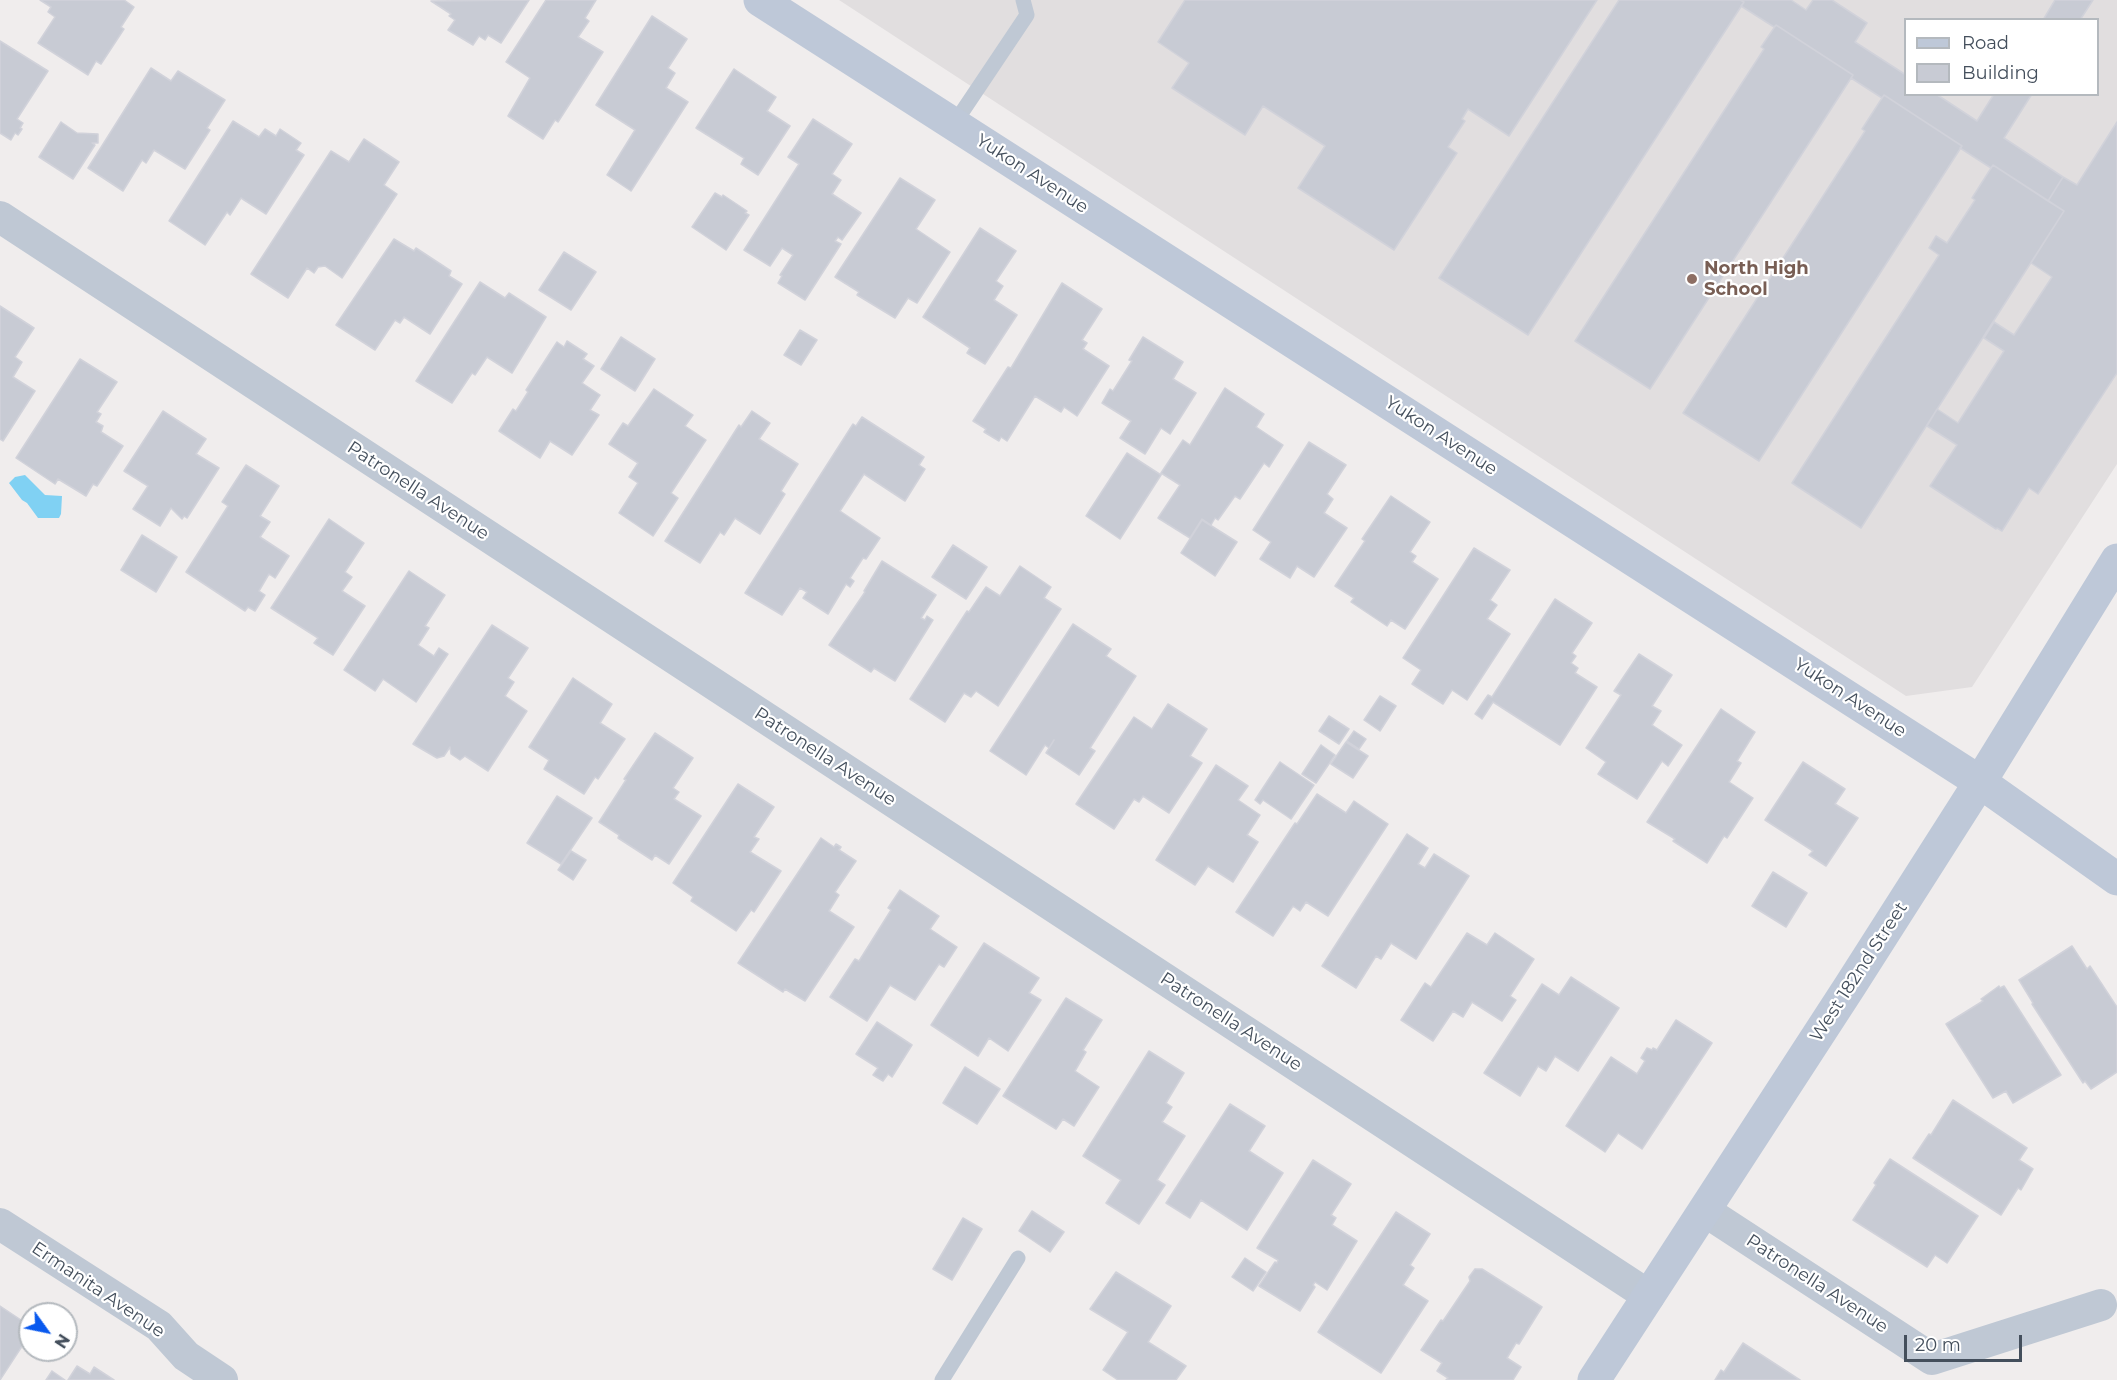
<!DOCTYPE html>
<html>
<head>
<meta charset="utf-8">
<style>
	body { margin:0 }
	#map { position:relative; width:2117px; height:1380px; overflow:hidden; background:#f0eded; font-family:Montserrat,sans-serif }
	canvas { display:block }
	.legend { position:absolute; left:1904px; top:18px; width:195px; height:78px; box-sizing:border-box; background:#fff; border:2px solid #b4b9be; margin:0; padding:8px 10px; list-style:none; font-size:18px; color:#444f5c }
	.legend li { display:flex; align-items:center; gap:12px; height:30px }
	.legend b { width:30px; border:2px solid #b4b9be }
	.north { position:absolute; left:18px; top:1302px; width:60px; height:60px; box-sizing:border-box; background:#fff; border:2px solid #b4b9be; border-radius:50%; rotate:123deg; font-size:16px; font-weight:700; line-height:24px; text-align:center; color:#444f5c }
	.north::after { content:''; display:block; margin:auto; width:21px; height:27px; background:#0959ee; clip-path:polygon(50% 0,100% 100%,50% 72%,0 100%) }
	.scale { position:absolute; left:1904px; top:1335px; width:118px; height:27px; box-sizing:border-box; border:3px solid #444f5c; border-top:0; padding-left:8px; font-size:18px; line-height:21px; white-space:nowrap; color:#444f5c; -webkit-text-stroke:4px #fff; paint-order:stroke }
</style>
</head>
<body>
<div id="map">
<canvas width="2117" height="1380"></canvas>
<ul class="legend">
<li><b style="height:8px;background:#bec8d8"></b>Road</li>
<li><b style="height:16px;background:#c8cbd4"></b>Building</li>
</ul>
<div class="north">N</div>
<div class="scale">20 m</div>
</div>
<script>
const context = document.querySelector('canvas').getContext('2d');
context.lineJoin = 'round';
function fillPath(path, color) {
  context.fillStyle = color;
  context.fill(path, 'evenodd');
}
function shape(rows) {
  const path = new Path2D();
  for (const r of rows) {
    path.moveTo(r[0], r[1]);
    for (let i = 2; i < r.length; i += 2) path.lineTo(r[i], r[i + 1]);
  }
  return path;
}
function stroke(path, color, width, dash) {
  context.strokeStyle = color;
  context.lineWidth = width;
  context.lineCap = dash ? 'butt' : 'round';
  context.setLineDash(dash || []);
  context.stroke(path);
}
function drawText(font, color, halo, rows, align = 'center') {
  context.font = font + ' Montserrat,sans-serif';
  context.lineWidth = 4.5;
  context.setLineDash([]);
  context.textBaseline = 'middle';
  context.strokeStyle = halo;
  context.fillStyle = color;
  for (const [text, x, y, turn = 0] of rows) {
    context.save();
    context.translate(x, y);
    context.rotate((+turn || 0) * Math.PI / 180);
    context.textAlign = isNaN(turn) ? turn : align;
    if (halo) context.strokeText(text, 0, 0);
    context.fillText(text, 0, 0);
    context.restore();
  }
}
fillPath(shape([
	[839,0,2117,0,2117,464,1972,687,1906,696],
	[1906,20,2098,20,2098,94,1906,94]
]), '#e1dedf');
fillPath(shape([
	[25,475,45,495,62,496,61,514,59,518,38,518,27,503,22,500,9,483,15,477]
]), '#80d1f3');
const building = shape([
	[40,0,124,0,134,7,121,27,124,29,101,64,96,61,88,75,38,43,55,17,48,12,51,7,40,0],
	[529,0,501,43,488,35,485,40,479,36,473,45,448,30,455,20,449,16,451,14,431,1,529,0],
	[546,0,596,0,585,18,589,21,578,37,603,52,558,122,555,120,543,139,508,116,530,78,506,62,546,0],
	[1185,0,1597,0,1509,136,1468,109,1462,119,1465,121,1448,147,1457,153,1394,250,1298,188,1325,146,1263,106,1245,135,1172,88,1189,63,1158,42,1185,0],
	[1619,0,1740,0,1744,2,1528,335,1439,278,1619,0],
	[1740,0,1791,0,1806,10,1813,0,1832,0,1867,23,1855,42,1906,75,1906,94,1936,94,1977,121,1994,94,2032,94,2004,138,2063,177,2048,201,1993,165,1991,168,1960,148,1962,146,1884,95,1882,98,1851,78,1853,75,1776,25,1774,27,1741,6,1744,2,1740,0],
	[2055,0,2093,0,2080,20,2043,20,2055,0],
	[652,16,687,39,668,68,675,73,666,88,688,102,631,191,607,175,635,130,596,105,652,16],
	[1776,25,1853,75,1650,389,1575,341,1764,49,1761,47,1776,25],
	[0,41,48,71,17,119,23,123,20,128,22,129,18,135,15,133,11,140,0,133,0,41],
	[151,68,171,81,178,71,225,100,207,128,210,130,185,169,154,150,146,163,142,160,123,191,88,168,151,68],
	[734,69,776,97,767,111,790,126,758,175,741,164,744,158,696,128,734,69],
	[1884,95,1962,146,1759,461,1683,413,1865,131,1862,129,1884,95],
	[813,119,852,144,832,174,841,180,832,194,861,213,842,240,838,237,835,241,841,244,805,300,778,283,782,276,780,275,793,255,782,248,770,266,744,250,799,164,788,157,813,119],
	[233,121,259,137,265,129,276,136,280,129,301,143,296,150,304,155,266,214,241,198,230,215,227,212,205,245,169,221,233,121],
	[61,122,77,133,98,134,98,143,92,143,95,145,73,179,39,157,61,122],
	[2117,122,2117,373,2038,494,2029,488,2002,531,1997,528,1996,529,1930,486,1957,445,1927,426,1937,409,1958,423,2004,351,1984,338,1994,322,2014,335,2052,277,2031,263,2064,211,2048,201,2063,177,2077,185,2117,122],
	[364,139,399,162,384,185,397,194,342,278,325,266,318,267,314,273,307,268,288,298,251,274,331,151,349,162,364,139],
	[1993,165,2064,211,1861,528,1792,483,1939,255,1929,248,1936,236,1947,243,1975,200,1972,198,1993,165],
	[900,178,935,200,916,229,950,252,917,303,908,298,895,318,857,295,859,292,835,277,900,178],
	[715,193,722,197,723,195,747,211,745,213,749,215,726,250,692,227,715,193],
	[980,228,1016,251,996,281,1003,286,994,300,1017,315,985,364,967,353,970,348,923,317,980,228],
	[394,239,414,251,416,248,451,271,449,276,462,284,430,334,404,317,400,323,395,320,375,350,336,325,394,239],
	[564,252,596,272,571,310,539,290,564,252],
	[480,282,505,298,509,293,546,317,512,373,487,357,475,375,472,373,452,403,416,381,480,282],
	[1062,283,1102,309,1082,340,1087,343,1083,349,1109,366,1077,416,1064,407,1061,412,1035,396,1007,441,1001,437,999,441,984,432,986,429,973,421,1008,367,1011,368,1062,283],
	[0,306,34,328,15,357,22,362,13,377,35,391,3,441,0,439,0,306],
	[800,330,817,340,801,365,784,355,800,330],
	[621,337,655,359,635,391,601,369,621,337],
	[1143,337,1183,362,1173,379,1196,393,1170,434,1161,428,1145,454,1120,438,1131,421,1102,403,1110,389,1113,391,1132,361,1129,360,1143,337],
	[567,341,587,354,583,359,594,366,582,383,600,395,590,410,599,415,572,455,550,441,540,458,499,431,513,409,516,411,528,392,526,390,557,342,564,347,567,341],
	[80,359,117,382,97,412,101,414,96,422,103,426,101,432,123,446,97,486,93,484,86,496,58,479,55,484,16,458,80,359],
	[1225,388,1264,414,1256,427,1283,445,1269,467,1264,463,1240,499,1235,496,1218,520,1215,518,1211,525,1202,519,1190,538,1158,518,1180,485,1161,473,1183,440,1190,445,1225,388],
	[654,389,693,415,685,426,706,440,671,493,678,498,653,536,619,513,638,483,629,477,638,463,609,444,623,423,628,426,654,389],
	[163,411,206,439,196,454,219,468,187,518,184,516,182,519,171,508,160,526,133,509,148,486,124,471,163,411],
	[752,411,770,423,759,439,798,464,781,491,785,494,760,534,735,518,724,535,720,532,700,563,665,541,739,425,741,427,752,411],
	[862,417,924,457,919,465,925,469,905,501,864,474,840,511,880,538,866,559,863,558,850,578,854,581,850,587,846,584,828,614,803,598,807,592,800,588,782,615,745,593,853,424,856,426,862,417],
	[1309,442,1346,465,1327,494,1333,499,1324,513,1347,528,1314,577,1297,566,1290,578,1260,559,1271,542,1253,530,1309,442],
	[1127,453,1161,475,1120,539,1086,516,1127,453],
	[246,465,279,486,260,516,270,522,260,537,289,556,275,578,269,574,259,591,265,595,255,611,248,607,245,611,186,572,228,506,222,502,246,465],
	[1391,496,1430,522,1410,552,1416,556,1412,562,1438,579,1405,629,1391,620,1387,626,1351,602,1354,598,1335,586,1365,541,1362,539,1391,496],
	[329,519,364,543,345,572,352,577,342,591,365,606,333,655,314,643,318,638,271,608,329,519],
	[1202,520,1237,542,1215,576,1181,553,1202,520],
	[142,535,177,557,156,592,121,570,142,535],
	[953,545,987,567,966,599,932,577,953,545],
	[1474,548,1510,570,1490,600,1497,605,1487,619,1510,634,1467,700,1452,690,1443,704,1412,684,1421,670,1403,658,1474,548],
	[882,561,936,595,921,618,925,620,927,616,933,620,895,681,874,668,871,672,829,645,865,592,864,591,882,561],
	[1020,566,1051,587,1044,598,1061,609,998,706,976,691,971,697,964,693,945,722,910,699,967,611,969,612,986,587,1000,596,1020,566],
	[409,571,445,595,425,626,429,628,418,645,434,656,439,648,448,654,416,702,383,679,375,691,344,670,409,571],
	[1555,599,1592,623,1572,653,1576,656,1571,663,1578,668,1575,673,1597,687,1560,745,1493,702,1482,719,1475,714,1488,695,1492,697,1555,599],
	[1073,624,1111,649,1106,656,1136,676,1090,748,1095,751,1079,775,1046,753,1054,740,1049,748,1045,745,1026,775,990,751,1073,624],
	[492,625,528,648,508,678,514,682,505,696,527,711,488,771,465,756,460,760,451,754,450,747,444,756,437,758,413,744,492,625],
	[1639,654,1672,675,1652,706,1661,711,1652,725,1682,745,1668,766,1662,761,1637,799,1598,774,1606,762,1586,748,1621,695,1614,691,1639,654],
	[573,678,612,704,600,723,625,739,598,779,595,777,584,794,544,769,549,760,529,747,573,678],
	[1380,696,1396,706,1380,731,1364,720,1380,696],
	[1168,704,1207,729,1190,756,1202,763,1169,813,1143,796,1139,802,1134,799,1114,829,1076,804,1134,717,1152,729,1168,704],
	[1721,709,1755,732,1737,761,1741,763,1729,782,1753,798,1727,838,1724,836,1707,863,1673,841,1675,839,1647,822,1721,709],
	[1329,716,1349,729,1339,744,1319,731,1329,716],
	[1354,731,1366,739,1359,749,1347,741,1354,731],
	[655,733,693,758,673,788,679,792,674,799,701,816,669,864,655,855,652,860,618,838,619,835,599,822,626,780,624,779,655,733],
	[1346,742,1368,756,1353,778,1331,764,1346,742],
	[1321,745,1335,755,1316,783,1302,774,1321,745],
	[1280,762,1314,785,1291,819,1263,800,1260,804,1255,800,1280,762],
	[1803,762,1845,789,1835,804,1858,818,1826,866,1809,855,1813,851,1765,820,1803,762],
	[1216,765,1248,786,1238,800,1260,815,1247,835,1258,842,1233,882,1208,866,1195,885,1156,860,1216,765],
	[738,784,774,807,754,837,759,839,750,852,781,871,754,912,751,910,736,931,691,901,693,897,673,883,738,784],
	[1317,794,1346,813,1354,801,1388,824,1328,916,1306,902,1300,911,1293,906,1273,936,1236,912,1295,823,1297,824,1317,794],
	[557,796,592,818,561,864,527,843,557,796],
	[1407,834,1428,848,1418,864,1425,868,1434,854,1469,876,1416,959,1391,943,1381,959,1376,956,1356,988,1322,966,1407,834],
	[821,838,834,847,836,844,841,847,839,850,856,861,835,892,839,895,829,911,854,927,805,1001,785,989,783,992,738,963,821,838],
	[571,851,586,860,573,880,558,870,571,851],
	[1773,872,1807,893,1786,927,1752,906,1773,872],
	[900,890,939,916,930,929,957,947,944,967,939,964,915,1000,890,985,867,1021,830,997,855,959,859,961,891,910,888,908,900,890],
	[1467,933,1487,945,1495,933,1534,959,1510,996,1516,1000,1502,1021,1472,1002,1463,1017,1453,1011,1433,1041,1401,1020,1425,983,1431,987,1467,933],
	[984,943,1039,978,1029,993,1041,1000,1008,1051,989,1038,978,1056,931,1025,984,943],
	[2072,946,2087,969,2090,966,2117,1007,2117,1072,2091,1089,2085,1081,2083,1083,2032,1004,2033,1003,2019,980,2072,946],
	[1571,977,1619,1008,1578,1071,1555,1056,1546,1071,1538,1066,1520,1096,1484,1073,1542,984,1559,995,1571,977],
	[1999,986,2000,988,2004,986,2061,1075,2013,1103,2006,1091,1993,1098,1946,1024,1983,1001,1981,999,1999,986],
	[1066,998,1102,1020,1083,1050,1086,1052,1075,1071,1099,1087,1074,1126,1063,1119,1056,1129,1003,1096,1066,998],
	[1676,1020,1712,1043,1642,1149,1618,1133,1605,1152,1566,1126,1611,1057,1637,1074,1645,1061,1641,1058,1647,1048,1652,1050,1653,1048,1657,1050,1676,1020],
	[877,1022,912,1045,892,1077,888,1074,883,1081,873,1075,878,1068,856,1054,877,1022],
	[1149,1051,1184,1073,1166,1103,1172,1107,1162,1122,1185,1136,1157,1180,1165,1185,1139,1224,1106,1203,1121,1180,1083,1156,1149,1051],
	[965,1067,1000,1089,977,1124,943,1103,965,1067],
	[1953,1100,2027,1148,2019,1160,2033,1169,2021,1190,2018,1188,2001,1215,1913,1158,1929,1134,1931,1135,1953,1100],
	[1230,1104,1265,1126,1249,1151,1283,1173,1247,1230,1201,1200,1190,1218,1166,1203,1230,1104],
	[1890,1159,1978,1216,1947,1263,1935,1255,1927,1267,1853,1220,1876,1185,1874,1183,1890,1159],
	[1313,1160,1351,1184,1331,1215,1336,1218,1332,1225,1357,1241,1327,1290,1315,1282,1313,1285,1315,1287,1300,1311,1259,1286,1275,1262,1277,1263,1278,1260,1257,1248,1313,1160],
	[1032,1211,1064,1232,1050,1252,1019,1231,1032,1211],
	[1396,1212,1430,1234,1410,1265,1414,1268,1403,1285,1428,1301,1381,1373,1318,1332,1396,1212],
	[963,1218,982,1229,952,1280,933,1269,963,1218],
	[1245,1258,1266,1272,1253,1291,1232,1277,1245,1258],
	[1475,1269,1482,1269,1542,1307,1519,1344,1516,1343,1507,1358,1521,1367,1513,1380,1446,1380,1448,1378,1437,1371,1442,1363,1421,1350,1441,1320,1443,1321,1470,1281,1469,1277,1475,1269],
	[1116,1272,1171,1306,1148,1342,1186,1366,1176,1380,1118,1380,1103,1370,1128,1332,1090,1309,1116,1272],
	[0,1306,30,1326,30,1334,0,1380,0,1306],
	[1743,1343,1800,1380,1715,1380,1721,1370,1724,1372,1743,1343],
	[77,1366,90,1374,94,1367,114,1380,68,1380,77,1366],
	[52,1371,65,1380,46,1380,52,1371]
]);
fillPath(building, '#c8cbd4');
stroke(building, '#d1d2da', 1.5);
stroke(shape([
	[954,124,1027,15,1023,0],
	[942,1380,1018,1258]
]), '#bfc8d4', 15);
stroke(shape([
	[0,217,1649,1296],
	[1705,1211,1932,1359,2101,1305],
	[0,1224,159,1326,186,1356,222,1380]
]), '#bfc8d4', 32);
stroke(shape([
	[760,0,1980,782,2117,879],
	[1594,1380,1850,986,1980,782,2117,560]
]), '#bec8d8', 33);
for (const [x, y, r, color] of [
	[1692,279,6,"#8d6e63"]
]) {
  const dot = new Path2D();
  dot.arc(x, y, r, 0, 2 * Math.PI);
  context.fillStyle = color;
  context.fill(dot);
  stroke(dot, '#fff', 2);
}
drawText('18px', '#444f5c', '#fff', [
	["Yukon Avenue",1032,174,33],
	["Yukon Avenue",1441,436,33],
	["Patronella Avenue",418,491,33],
	["Yukon Avenue",1850,698,33],
	["Patronella Avenue",825,757,33],
	["West 182nd Street",1859,972,-57],
	["Patronella Avenue",1231,1022,33],
	["Patronella Avenue",1817,1284,33],
	["Ermanita Avenue",98,1290,34]
]);
drawText('bold 18px', '#785e54', '#fff', [
	["North High",1704,269],
	["School",1704,290]
], 'left');
</script>
</body>
</html>
